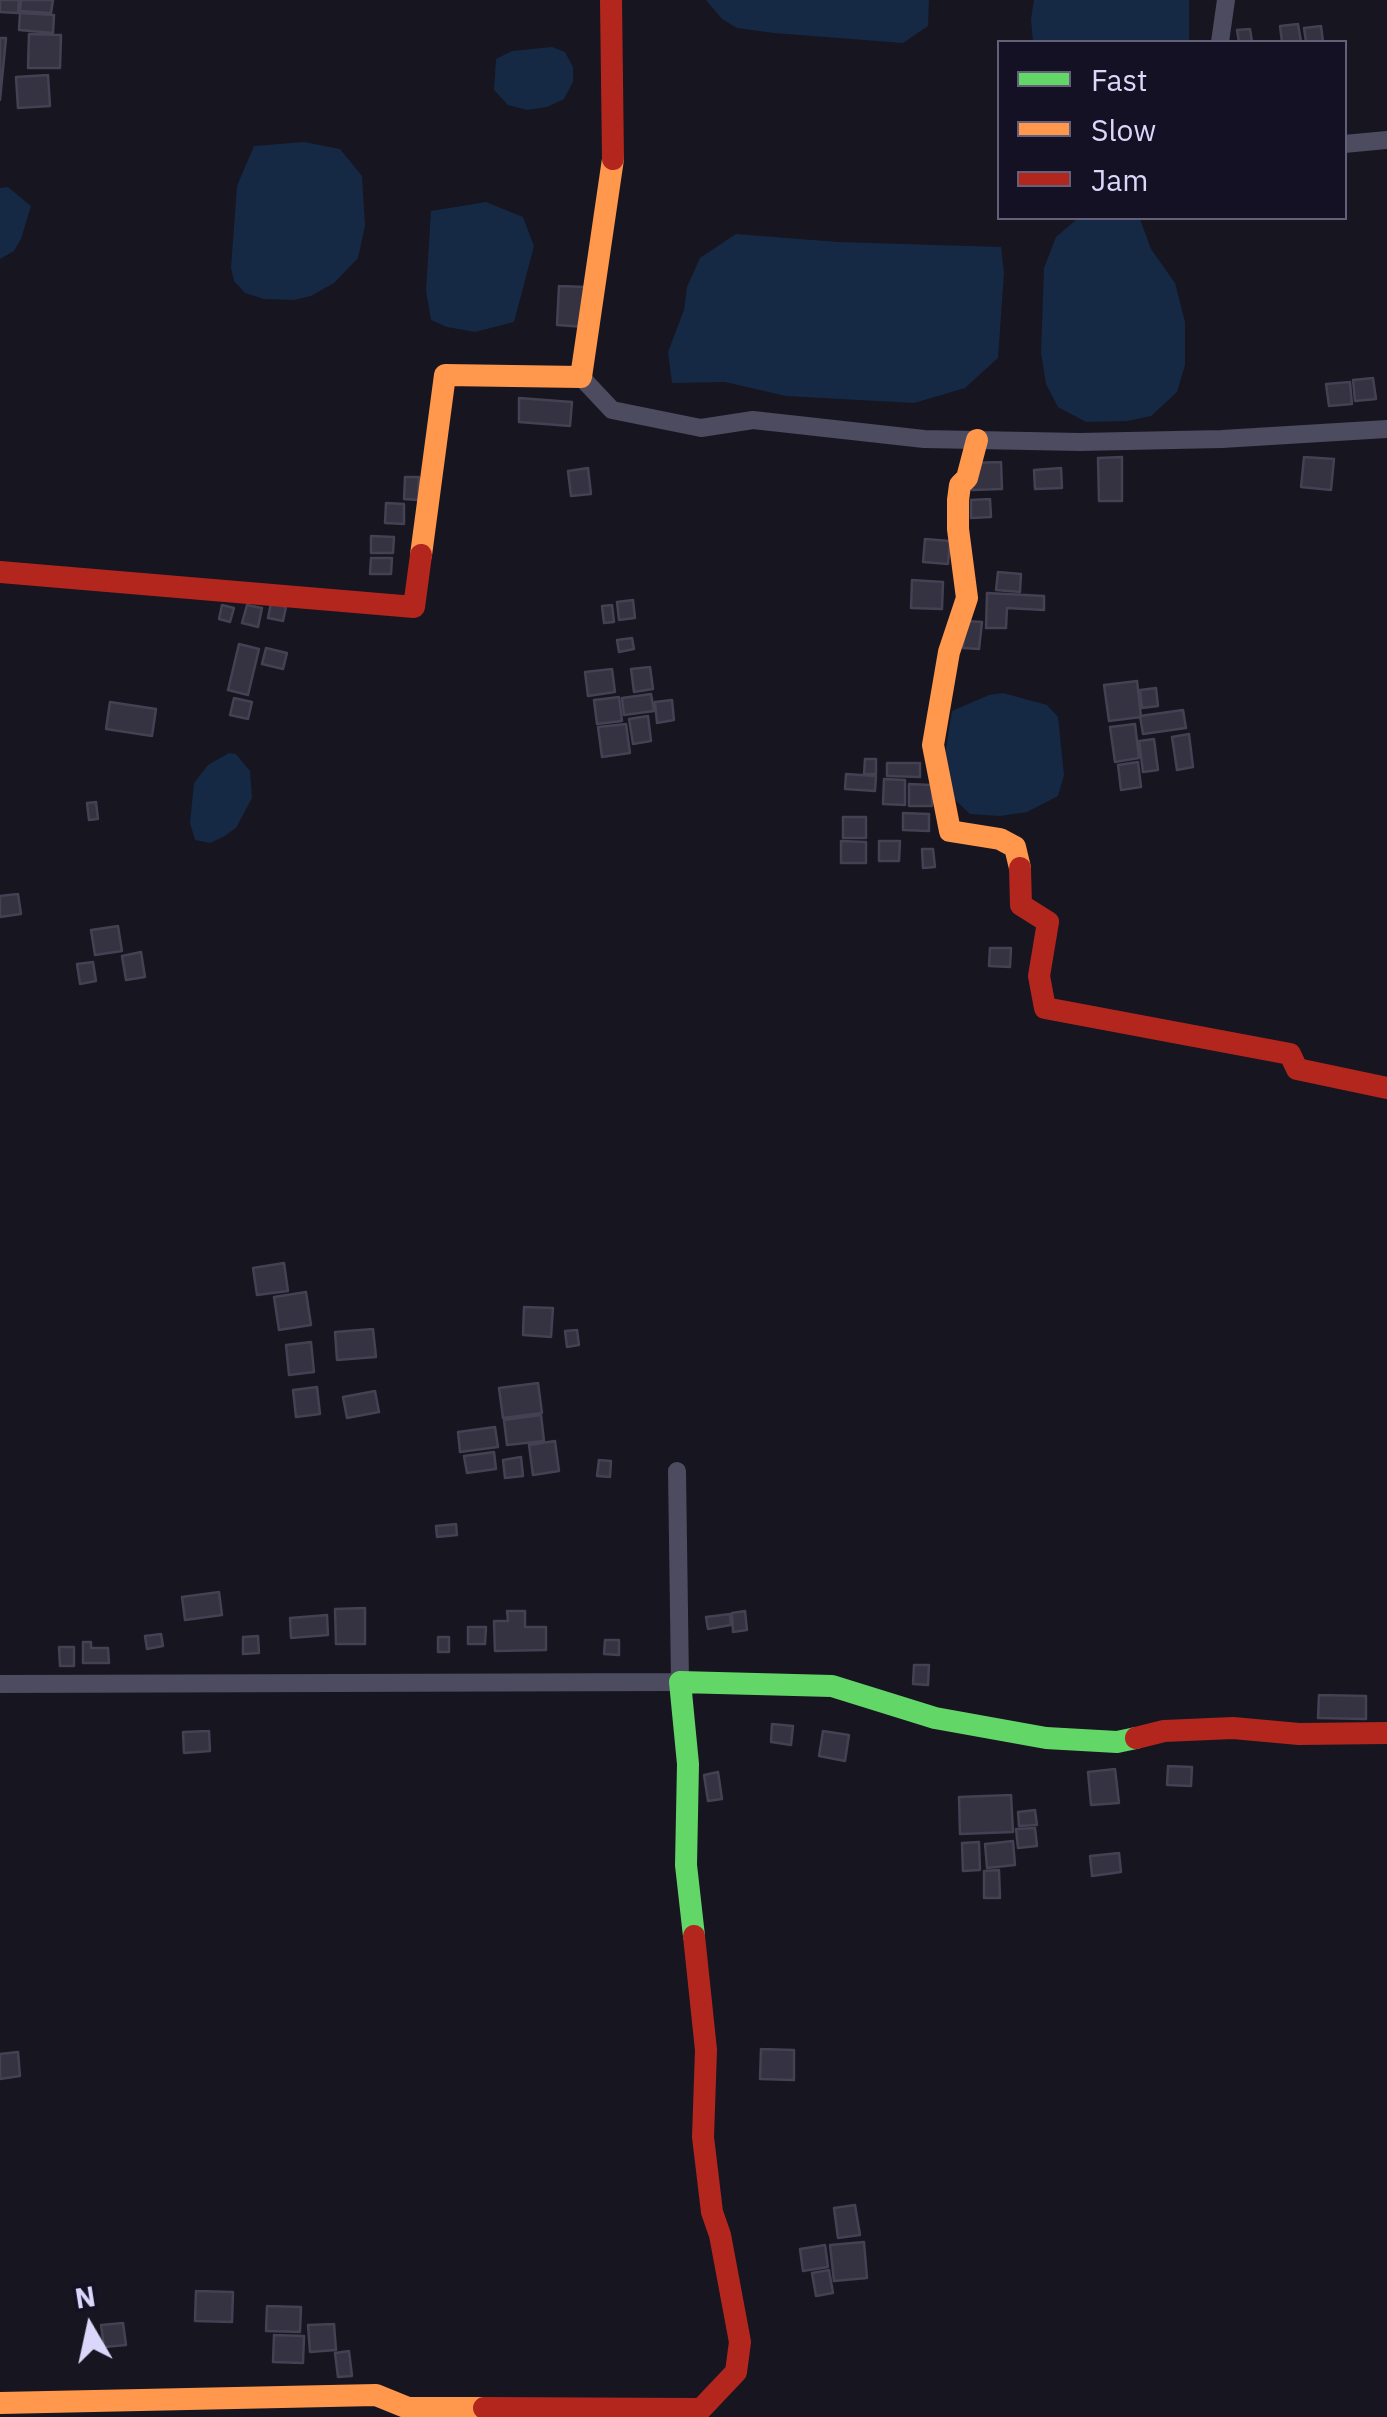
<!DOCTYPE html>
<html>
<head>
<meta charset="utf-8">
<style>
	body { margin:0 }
	#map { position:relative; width:1387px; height:2417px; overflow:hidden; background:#171520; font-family:"IBM Plex Sans",sans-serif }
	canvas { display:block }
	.legend { position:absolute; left:997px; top:40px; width:350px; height:180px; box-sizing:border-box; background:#141124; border:2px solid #64607a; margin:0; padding:12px 18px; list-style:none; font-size:30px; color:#dbd7fb }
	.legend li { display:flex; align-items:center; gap:20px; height:50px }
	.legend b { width:50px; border:2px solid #64607a }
	.north { position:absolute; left:40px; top:2277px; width:100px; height:100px; -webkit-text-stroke:8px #141124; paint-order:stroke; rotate:351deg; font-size:28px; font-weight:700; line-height:40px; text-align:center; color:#dbd7fb }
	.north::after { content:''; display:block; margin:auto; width:35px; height:45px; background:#dbd7fb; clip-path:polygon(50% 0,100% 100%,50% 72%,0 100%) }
</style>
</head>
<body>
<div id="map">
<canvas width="1387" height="2417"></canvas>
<ul class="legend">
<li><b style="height:12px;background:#63d668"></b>Fast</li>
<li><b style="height:12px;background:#ff974d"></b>Slow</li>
<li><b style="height:12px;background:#b3261e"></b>Jam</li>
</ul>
<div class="north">N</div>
</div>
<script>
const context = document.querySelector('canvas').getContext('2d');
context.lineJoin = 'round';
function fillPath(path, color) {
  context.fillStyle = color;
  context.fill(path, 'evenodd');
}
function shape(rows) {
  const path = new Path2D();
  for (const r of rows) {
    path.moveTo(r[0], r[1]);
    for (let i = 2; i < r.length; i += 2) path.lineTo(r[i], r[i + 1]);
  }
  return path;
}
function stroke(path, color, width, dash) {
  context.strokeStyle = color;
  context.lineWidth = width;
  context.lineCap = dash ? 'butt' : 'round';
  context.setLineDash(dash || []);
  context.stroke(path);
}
fillPath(shape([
	[706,0,929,0,928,26,903,43,774,33,737,28,722,19],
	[1034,0,1189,0,1189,42,1033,42,1031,19],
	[552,47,565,52,573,67,573,82,564,99,547,107,527,110,508,105,494,90,496,59,512,51],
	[304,142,340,149,362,176,365,226,358,258,334,283,311,296,294,300,264,299,245,293,234,281,231,268,237,186,254,146],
	[8,187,31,206,21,239,14,251,0,259,0,188],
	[486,202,523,217,534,246,514,322,475,332,447,327,431,320,426,291,431,211],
	[1131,218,1140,219,1151,249,1175,283,1185,322,1185,365,1177,392,1151,416,1127,421,1086,422,1058,407,1046,384,1041,353,1044,268,1056,237,1077,219],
	[736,234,838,242,1001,247,1004,273,998,358,965,388,914,403,786,396,725,382,672,383,668,352,684,310,687,287,700,258],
	[1003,693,1047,705,1058,717,1064,775,1058,796,1027,812,1000,816,970,814,950,795,944,761,952,711,989,695],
	[229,753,236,754,250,771,252,798,236,828,223,837,210,843,195,840,190,823,194,783,208,765]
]), '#152945');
const building = shape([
	[0,0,19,0,18,13,0,12,0,0],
	[21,0,53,0,51,13,20,11,21,0],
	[20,13,54,15,53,33,19,30,20,13],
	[1298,24,1301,42,1282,42,1280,26,1298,24],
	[1321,26,1323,42,1306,42,1304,28,1321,26],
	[1250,29,1252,42,1239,42,1237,30,1250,29],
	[29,34,61,35,60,68,28,68,29,34],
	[0,38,6,38,0,100,0,38],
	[48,75,50,106,18,108,16,77,48,75],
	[559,286,587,287,585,327,557,325,559,286],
	[1373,378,1376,399,1355,401,1353,380,1373,378],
	[1350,382,1352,404,1329,406,1326,384,1350,382],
	[519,398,572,402,570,426,519,422,519,398],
	[1122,457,1122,501,1099,501,1098,458,1122,457],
	[1304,457,1334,459,1331,490,1301,487,1304,457],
	[1001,462,1002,489,972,490,971,463,1001,462],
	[588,468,591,494,571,496,568,471,588,468],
	[1061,468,1062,488,1035,489,1034,470,1061,468],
	[405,477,419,477,418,500,404,499,405,477],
	[990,499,991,517,971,518,971,500,990,499],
	[386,503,404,504,404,524,385,523,386,503],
	[371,536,394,537,393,553,371,553,371,536],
	[925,539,950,541,948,564,923,562,925,539],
	[371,558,392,558,391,574,370,574,371,558],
	[998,572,1021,574,1020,592,996,590,998,572],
	[912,580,943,582,942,609,911,608,912,580],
	[987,593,1044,596,1044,610,1007,608,1006,628,986,628,987,593],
	[633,600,635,618,619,620,617,602,633,600],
	[271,603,286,607,283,621,268,618,271,603],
	[222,605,234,608,230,622,219,619,222,605],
	[247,605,262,608,258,627,242,623,247,605],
	[612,605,614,622,604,623,602,606,612,605],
	[966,621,982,622,979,649,963,648,966,621],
	[632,638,634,649,619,652,617,640,632,638],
	[239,644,259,649,248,695,228,690,239,644],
	[266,648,287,653,283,669,262,664,266,648],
	[650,667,653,689,634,692,631,669,650,667],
	[612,669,615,692,588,696,585,672,612,669],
	[1137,681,1141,717,1109,721,1104,685,1137,681],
	[1156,688,1158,706,1142,708,1140,690,1156,688],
	[651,694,654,711,624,715,622,698,651,694],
	[619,697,622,721,597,724,594,700,619,697],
	[234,698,252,702,248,719,230,715,234,698],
	[672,700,674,720,657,723,655,702,672,700],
	[110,702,156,709,152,736,106,729,110,702],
	[1183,710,1186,728,1143,734,1140,716,1183,710],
	[648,716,651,741,633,744,629,719,648,716],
	[626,724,630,753,602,757,598,727,626,724],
	[1135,724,1139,758,1115,762,1110,727,1135,724],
	[1189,734,1193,767,1177,770,1172,737,1189,734],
	[1154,739,1158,770,1143,772,1139,741,1154,739],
	[865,759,876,759,876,774,864,774,865,759],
	[1138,762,1141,787,1121,790,1118,765,1138,762],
	[887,763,920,763,920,777,887,776,887,763],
	[846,774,876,776,875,791,845,789,846,774],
	[884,779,905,780,905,805,883,804,884,779],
	[909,784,932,785,932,806,909,806,909,784],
	[96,802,98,819,89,820,87,803,96,802],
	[903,813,929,814,929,831,903,830,903,813],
	[843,817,866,817,866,838,843,838,843,817],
	[841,841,866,842,866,863,841,863,841,841],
	[879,841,900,841,899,861,879,861,879,841],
	[922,849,933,849,935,867,923,868,922,849],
	[18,894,21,914,0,917,0,896,18,894],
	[118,926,122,951,95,955,91,930,118,926],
	[990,948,1011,948,1010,967,989,966,990,948],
	[141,952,145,977,126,980,122,956,141,952],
	[93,962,96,981,80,984,77,964,93,962],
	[284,1263,288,1291,257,1295,253,1268,284,1263],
	[306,1292,311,1325,279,1330,274,1297,306,1292],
	[524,1307,553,1308,551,1337,523,1335,524,1307],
	[373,1329,376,1357,337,1360,335,1332,373,1329],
	[577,1330,579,1345,567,1347,565,1331,577,1330],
	[311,1342,314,1372,289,1375,286,1345,311,1342],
	[538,1383,542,1413,503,1418,499,1388,538,1383],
	[317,1387,320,1414,296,1417,293,1390,317,1387],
	[375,1391,379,1412,347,1418,343,1397,375,1391],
	[541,1415,544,1441,507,1445,504,1420,541,1415],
	[495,1427,498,1447,460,1452,458,1432,495,1427],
	[555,1441,559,1471,533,1475,529,1445,555,1441],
	[494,1452,496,1469,467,1473,464,1456,494,1452],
	[521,1457,523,1476,505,1478,503,1460,521,1457],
	[599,1460,611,1461,610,1477,597,1476,599,1460],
	[456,1524,457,1535,437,1537,436,1526,456,1524],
	[219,1592,222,1615,185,1620,182,1597,219,1592],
	[365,1608,365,1644,336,1644,335,1609,365,1608],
	[507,1611,525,1611,525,1627,546,1627,546,1650,495,1651,494,1621,508,1621,507,1611],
	[745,1611,747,1630,733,1632,732,1613,745,1611],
	[730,1614,731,1625,708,1629,706,1617,730,1614],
	[327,1615,328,1635,291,1638,290,1618,327,1615],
	[468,1627,486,1627,485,1644,468,1644,468,1627],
	[161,1634,163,1646,147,1649,145,1636,161,1634],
	[258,1636,259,1653,243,1654,243,1637,258,1636],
	[438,1637,449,1637,449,1652,438,1652,438,1637],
	[605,1640,619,1640,619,1655,604,1654,605,1640],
	[83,1642,91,1642,91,1648,108,1648,109,1663,83,1663,83,1642],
	[59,1647,74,1647,74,1666,60,1666,59,1647],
	[914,1665,929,1665,928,1685,913,1684,914,1665],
	[1319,1695,1366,1696,1366,1719,1318,1718,1319,1695],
	[772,1724,793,1726,791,1745,771,1742,772,1724],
	[209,1731,210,1751,184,1753,183,1732,209,1731],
	[823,1731,849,1735,845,1761,819,1756,823,1731],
	[1168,1766,1192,1767,1191,1786,1167,1785,1168,1766],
	[1115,1769,1119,1803,1091,1805,1088,1772,1115,1769],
	[718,1772,722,1799,708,1801,704,1775,718,1772],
	[1011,1795,1013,1832,960,1834,959,1797,1011,1795],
	[1035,1810,1037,1825,1019,1826,1018,1812,1035,1810],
	[1035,1828,1037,1846,1018,1848,1016,1829,1035,1828],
	[1013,1841,1015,1865,987,1868,985,1844,1013,1841],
	[979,1842,980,1870,963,1871,962,1843,979,1842],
	[1119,1853,1121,1872,1092,1876,1090,1856,1119,1853],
	[999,1870,1000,1898,984,1898,984,1871,999,1870],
	[761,2049,794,2050,794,2080,760,2079,761,2049],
	[18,2052,20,2076,0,2079,0,2054,18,2052],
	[855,2205,860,2235,838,2238,834,2208,855,2205],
	[864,2242,867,2278,834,2281,830,2245,864,2242],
	[825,2245,828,2267,803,2271,800,2249,825,2245],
	[829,2270,833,2293,816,2296,812,2273,829,2270],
	[196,2291,233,2292,232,2322,195,2321,196,2291],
	[267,2306,301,2307,300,2332,266,2331,267,2306],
	[123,2323,126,2345,104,2347,101,2325,123,2323],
	[334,2324,336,2350,310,2352,308,2325,334,2324],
	[274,2335,304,2336,303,2363,273,2362,274,2335],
	[349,2351,352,2376,338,2377,335,2353,349,2351]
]);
fillPath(building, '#353342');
stroke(building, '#434152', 2.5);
stroke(shape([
	[1220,42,1226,0],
	[1344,144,1387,140],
	[581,377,612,410,701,428,753,420,924,439,1080,442,1222,439,1387,429],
	[0,1684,680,1682,677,1471]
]), '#4c4b5f', 18);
stroke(shape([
	[694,1936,686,1865,688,1764,680,1682,832,1686,935,1718,1046,1738,1117,1742,1136,1738]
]), '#63d668', 22);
stroke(shape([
	[977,440,967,478,960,485,958,500,958,529,967,598,949,652,933,745,950,831,1000,839,1015,847,1020,868],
	[421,555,445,375,581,377,613,159],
	[0,2403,376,2395,408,2408,484,2408]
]), '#ff974d', 22);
stroke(shape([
	[611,0,613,159],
	[0,572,414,607,421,555],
	[1020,868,1021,905,1048,922,1039,976,1045,1008,1290,1054,1297,1069,1387,1088],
	[1136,1738,1164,1731,1233,1728,1299,1734,1387,1733],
	[484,2408,701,2409,736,2372,740,2342,720,2235,712,2212,703,2137,706,2050,694,1936]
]), '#b3261e', 22);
</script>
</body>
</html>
